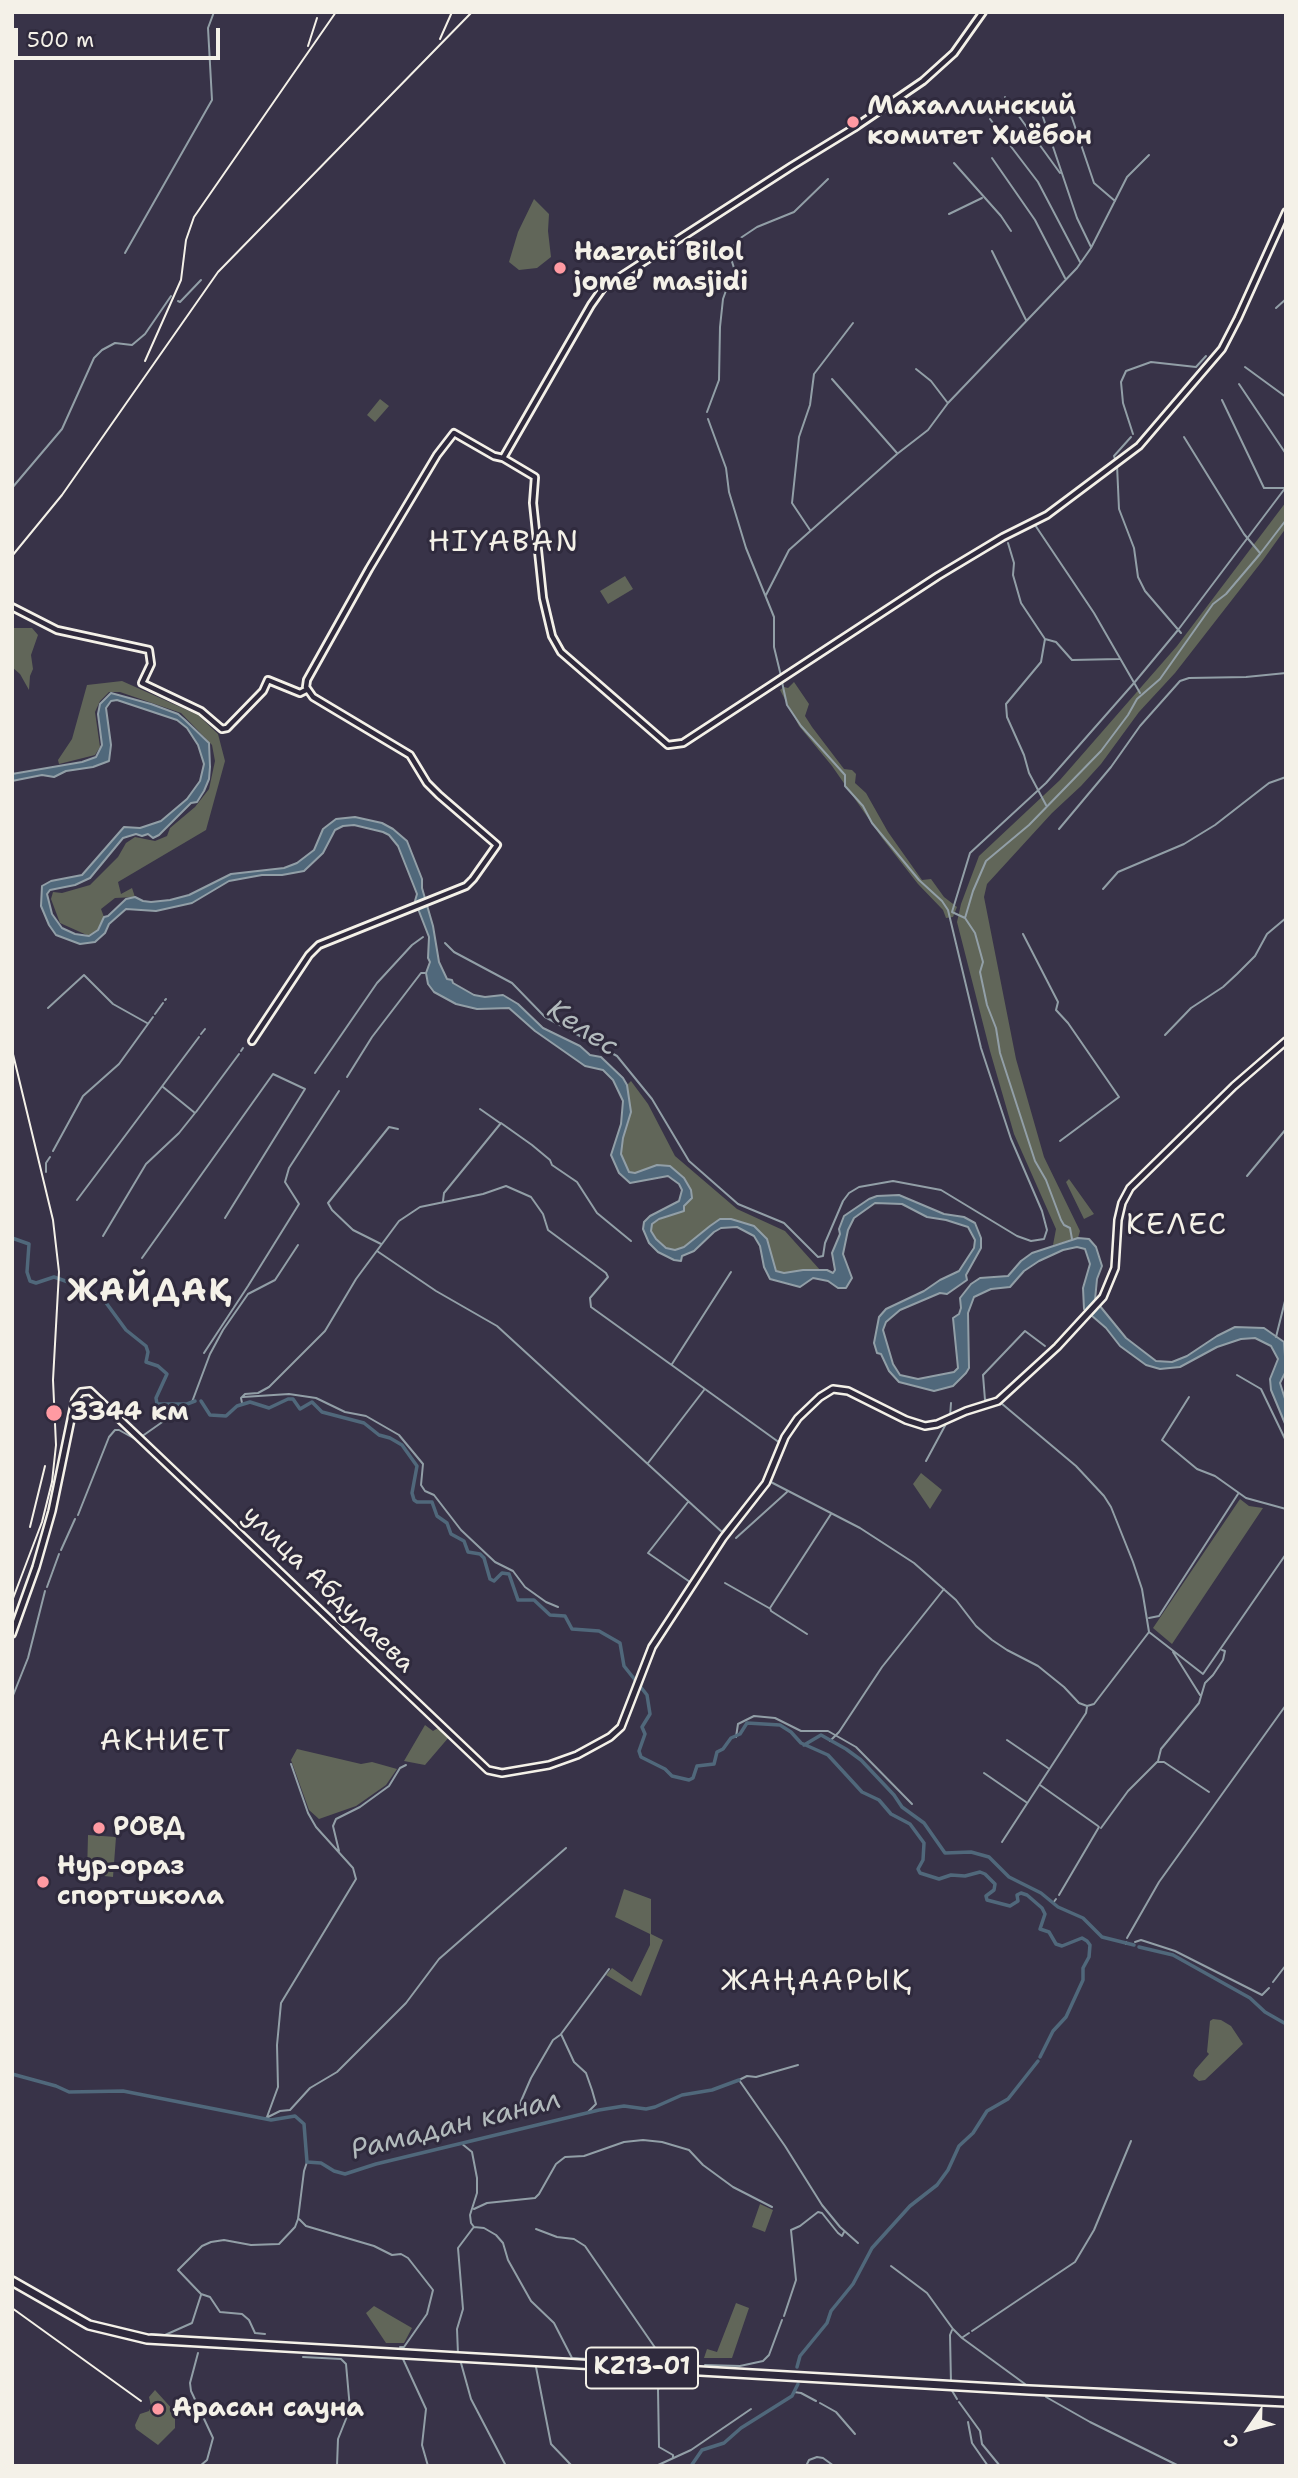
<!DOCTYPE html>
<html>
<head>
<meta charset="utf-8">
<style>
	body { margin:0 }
	#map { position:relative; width:1298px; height:2478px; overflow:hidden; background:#383348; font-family:"Shantell Sans",sans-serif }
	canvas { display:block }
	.frame { position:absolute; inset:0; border:14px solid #f4f1e8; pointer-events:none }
	.north { position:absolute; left:1214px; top:2394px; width:70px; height:70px; -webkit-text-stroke:5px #2f2a3d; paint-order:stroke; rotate:235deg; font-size:19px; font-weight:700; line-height:28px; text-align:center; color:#f4f1e8 }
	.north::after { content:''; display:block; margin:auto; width:24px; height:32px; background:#f4f1e8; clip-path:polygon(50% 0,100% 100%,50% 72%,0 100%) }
	.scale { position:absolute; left:14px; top:28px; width:206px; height:32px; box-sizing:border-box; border:4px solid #f4f1e8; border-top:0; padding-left:9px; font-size:21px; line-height:24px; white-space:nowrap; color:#f4f1e8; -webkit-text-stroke:5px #2f2a3d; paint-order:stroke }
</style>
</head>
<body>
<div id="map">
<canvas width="1298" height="2478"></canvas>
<div class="frame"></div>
<div class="north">С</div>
<div class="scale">500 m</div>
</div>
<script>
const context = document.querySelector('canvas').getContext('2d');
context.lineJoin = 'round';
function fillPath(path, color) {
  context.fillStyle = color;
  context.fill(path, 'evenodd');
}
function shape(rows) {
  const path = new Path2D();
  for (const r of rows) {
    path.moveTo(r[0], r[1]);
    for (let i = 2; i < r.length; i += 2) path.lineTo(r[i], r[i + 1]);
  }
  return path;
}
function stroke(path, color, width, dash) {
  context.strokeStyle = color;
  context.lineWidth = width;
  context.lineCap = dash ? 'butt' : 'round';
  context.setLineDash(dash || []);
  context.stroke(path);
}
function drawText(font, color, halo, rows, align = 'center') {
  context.font = font + ' "Shantell Sans",sans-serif';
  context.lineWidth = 6;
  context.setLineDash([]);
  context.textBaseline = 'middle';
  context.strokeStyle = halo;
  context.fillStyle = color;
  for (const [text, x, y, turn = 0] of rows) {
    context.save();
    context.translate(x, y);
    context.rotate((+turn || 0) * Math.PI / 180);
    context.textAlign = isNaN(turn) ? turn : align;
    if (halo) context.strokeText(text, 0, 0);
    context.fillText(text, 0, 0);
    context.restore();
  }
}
fillPath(shape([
	[534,199,549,214,548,231,551,257,537,268,519,270,509,262,518,232],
	[380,399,389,406,375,422,367,415],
	[1286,502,1286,528,1263,560,1175,673,1139,712,1101,764,1081,786,1052,813,987,884,984,897,1016,1059,1044,1157,1080,1231,1078,1238,1053,1245,1056,1229,1014,1134,990,1051,957,922,961,904,979,856,1060,780,1177,646],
	[625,576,633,589,608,604,600,591],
	[12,628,32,628,38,635,31,655,33,669,30,676,29,690,20,674,12,667],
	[122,681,198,715,218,734,225,761,206,830,118,882,121,894,132,888,135,897,115,898,101,909,104,917,98,930,89,936,60,923,51,899,53,892,62,893,90,885,118,857,126,843,135,837,155,841,167,836,170,828,195,807,209,789,215,761,212,745,181,713,120,692,109,692,100,701,95,712,100,747,95,755,59,764,58,760,72,739,87,685],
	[794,682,809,704,805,716,812,727,844,769,852,770,856,774,855,783,866,793,888,832,922,880,931,879,944,897,957,907,953,917,946,918,943,910,918,884,882,838,832,766,799,726,780,690,784,687,788,688],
	[631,1081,648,1104,675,1156,737,1209,785,1231,821,1271,803,1270,784,1273,776,1271,770,1258,770,1249,754,1226,731,1219,710,1226,684,1247,675,1250,666,1248,656,1239,651,1231,652,1224,684,1206,692,1198,691,1190,657,1165,635,1173,629,1172,621,1154,623,1138,631,1112,627,1085],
	[1069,1179,1094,1214,1084,1219,1066,1182],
	[921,1473,942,1490,930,1509,913,1484],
	[1240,1499,1249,1506,1263,1508,1172,1644,1153,1628],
	[425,1725,433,1731,438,1728,449,1737,425,1765,404,1761],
	[297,1749,361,1764,372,1762,397,1769,386,1785,356,1806,319,1819,309,1810,291,1760],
	[88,1835,116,1837,113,1877,87,1874],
	[624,1889,651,1899,651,1934,663,1940,641,1996,606,1975,612,1968,632,1982,650,1945,650,1934,615,1917],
	[1213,2019,1221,2020,1231,2026,1243,2044,1205,2080,1199,2081,1193,2076,1195,2070,1209,2054,1207,2052,1210,2021],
	[760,2204,773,2210,765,2232,752,2227],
	[736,2303,749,2308,732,2358,704,2358,707,2349,717,2352],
	[374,2306,412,2328,404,2343,386,2343,366,2313],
	[155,2390,174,2411,175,2416,175,2428,158,2445,136,2429,135,2425,140,2414,149,2411,151,2406,149,2397]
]), '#616659');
const water = shape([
	[111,693,151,704,178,714,185,720,209,743,210,767,209,779,204,791,197,802,191,803,159,835,153,838,148,834,142,836,136,834,123,838,90,878,75,885,50,890,47,894,52,914,62,928,75,934,89,936,98,930,104,917,108,916,126,899,135,897,143,901,151,902,170,900,189,895,231,874,284,868,297,863,314,850,323,829,336,819,355,817,382,823,393,829,407,841,422,879,422,888,433,926,439,962,447,979,452,980,453,983,474,995,485,997,503,995,518,1004,543,1028,580,1046,590,1055,601,1057,623,1078,627,1085,631,1112,623,1138,621,1154,629,1172,635,1173,657,1165,670,1166,684,1178,691,1190,692,1198,684,1206,684,1211,659,1219,652,1224,651,1231,656,1239,666,1248,675,1250,684,1247,710,1226,720,1219,731,1219,754,1226,767,1239,776,1271,784,1273,803,1270,827,1270,833,1273,835,1270,832,1253,840,1234,839,1229,844,1216,869,1199,877,1196,899,1195,944,1214,964,1217,975,1223,981,1238,981,1248,966,1275,967,1280,947,1294,940,1293,900,1310,886,1322,883,1330,893,1364,900,1375,918,1379,954,1372,958,1368,953,1318,959,1314,961,1308,960,1298,971,1284,980,1278,1008,1276,1021,1261,1032,1253,1078,1238,1089,1239,1096,1247,1102,1266,1097,1279,1095,1300,1126,1338,1156,1361,1172,1362,1187,1356,1217,1336,1235,1327,1264,1328,1284,1342,1286,1371,1280,1383,1286,1402,1286,1426,1271,1390,1270,1379,1278,1359,1271,1346,1255,1338,1241,1339,1217,1347,1180,1367,1160,1369,1146,1365,1120,1346,1106,1328,1084,1309,1083,1288,1090,1264,1085,1249,1077,1247,1063,1250,1039,1261,1024,1271,1010,1287,991,1289,974,1297,968,1313,969,1368,966,1373,953,1386,934,1391,899,1382,889,1371,881,1354,877,1353,874,1343,879,1317,886,1309,924,1291,940,1280,959,1271,974,1248,975,1240,968,1227,946,1220,927,1217,902,1204,875,1203,854,1218,848,1230,843,1254,852,1278,846,1288,838,1288,828,1281,813,1278,800,1287,770,1279,764,1267,760,1246,754,1236,737,1227,721,1228,714,1232,694,1251,682,1256,681,1261,674,1260,658,1252,649,1243,643,1229,644,1222,650,1216,679,1201,682,1190,679,1184,668,1176,630,1183,619,1173,611,1155,621,1124,623,1101,613,1080,603,1070,585,1066,535,1031,509,1008,477,1009,456,1004,434,992,428,984,426,973,430,962,428,958,429,937,415,901,417,894,398,846,389,835,383,832,354,825,343,826,335,830,323,853,304,871,282,875,262,875,229,881,192,903,156,911,126,909,109,924,105,933,95,942,80,944,56,935,49,925,41,906,42,886,51,881,82,875,124,827,140,828,161,821,187,799,200,781,204,764,198,745,187,728,177,720,117,700,111,701,106,708,111,745,109,761,93,767,66,771,54,777,42,775,12,781,12,774,82,762,96,757,102,745,98,714,100,704,111,693]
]);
fillPath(water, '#50687b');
stroke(water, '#929fa7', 2);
stroke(shape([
	[1005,97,1060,173],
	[1053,101,1061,102,1069,109,1094,183,1115,201],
	[1043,117,1077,218,1091,247],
	[990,119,1038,182,1080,262],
	[992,158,1035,220,1065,278],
	[954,163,1001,216,1011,231],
	[949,214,982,198],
	[992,251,1026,320],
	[125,253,212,100,208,28,214,12],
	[178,301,180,302,201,280],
	[1276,308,1286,299],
	[1245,367,1286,397],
	[916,369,931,381,947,402],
	[832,379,897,453],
	[1239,384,1286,454],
	[1222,400,1264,488,1284,488],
	[707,412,719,380,720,327,723,299,734,268,729,252,739,239,757,227,794,212,828,179],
	[708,419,726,468,729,492,746,548,774,617,774,647,781,676],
	[1133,434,1123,403,1121,382,1126,371,1151,362,1196,367,1206,356],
	[1184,437,1244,534,1260,553],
	[1115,459,1114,456,1131,437],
	[1117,465,1119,509,1134,548,1138,577,1145,591,1181,633],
	[12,488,62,429,94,358,102,350,115,343,132,345,145,334,171,296],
	[1035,525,1094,613,1140,693],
	[810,530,792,503,799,437,810,405,814,374,853,323],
	[1008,543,1014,563,1013,575,1021,603,1045,639,1056,642,1072,660,1119,659],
	[766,595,789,550,897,454,928,430,948,403,1077,268,1091,248,1127,177,1149,155],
	[1045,639,1041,662,1006,704,1007,717,1024,755,1029,773,1046,805],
	[1059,829,1111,767,1140,726,1180,681,1189,678,1246,677,1286,673],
	[1103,889,1118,872,1184,844,1215,825,1269,783,1286,777],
	[952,912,970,853,1046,783,1134,683,1178,630,1286,487],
	[952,912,965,918,975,933,983,962,980,972,987,1005,996,1028,1000,1053,1035,1161,1046,1180,1061,1220,1064,1225,1070,1228,1072,1239],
	[965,918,973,891,986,861,1029,825,1101,751,1128,715,1137,699,1160,679,1213,604,1226,594,1260,554,1286,520],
	[1023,934,1058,1002,1056,1010,1068,1023,1119,1097,1060,1141],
	[445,943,454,952,512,983,545,1017,617,1056,652,1099,689,1161,738,1204,784,1223,818,1257,823,1256,825,1243,843,1201,849,1193,859,1187,893,1181,941,1190,1017,1236,1031,1241,1044,1239,1047,1230,1042,1211,1011,1139,981,1048,948,910,942,901,919,880,872,823,863,806,845,786,845,775,801,726,787,705,782,682],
	[165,1000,166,999],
	[48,1008,84,975,113,1004,147,1023],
	[155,1014,163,1003],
	[201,1034,205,1029],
	[1165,1035,1191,1008,1223,987,1237,974,1255,956,1267,934,1286,918],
	[241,1051,243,1048],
	[315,1073,377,983,412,945,423,937],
	[347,1077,372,1037,421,973,425,973],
	[480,1109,500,1123],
	[196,1112,239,1054],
	[53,1151,83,1096,119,1064,153,1017],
	[46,1172,46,1163,50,1157],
	[1247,1176,1286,1129],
	[77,1200,199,1037],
	[443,1201,444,1193,501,1123,532,1145,550,1160,552,1165,577,1182,597,1213,631,1241],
	[103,1236,146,1164,179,1133,195,1113,163,1087],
	[381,1244,353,1230,332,1210,328,1203,389,1127,398,1129],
	[377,1251,436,1291,497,1326,722,1532,752,1497],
	[142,1258,273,1074,305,1089,225,1218],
	[1276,1337,1286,1297],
	[204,1353,248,1286,299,1204,285,1182,289,1168,339,1091],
	[672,1364,731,1272],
	[1237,1375,1261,1389,1286,1441],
	[243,1397,289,1394,316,1398,345,1412,366,1416,399,1435,423,1464,421,1485,425,1491,434,1495,461,1530,495,1562,513,1571,525,1587,546,1602,558,1607],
	[1189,1397,1162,1440,1197,1469,1215,1476,1246,1498,1286,1509],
	[996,1399,985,1400,983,1375,1025,1331,1045,1346],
	[192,1402,210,1354,223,1330,248,1294,275,1280,298,1245],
	[242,1403,241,1398,245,1394,258,1393,269,1387,325,1331,356,1279,399,1221,420,1207,483,1194,506,1186,531,1197,543,1214,548,1230,606,1273,608,1277,590,1298,591,1307,780,1443],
	[1001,1403,1076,1466,1104,1496,1111,1507,1133,1562,1142,1589,1149,1632,1203,1674,1286,1554],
	[950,1417,951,1403],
	[141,1437,168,1418,179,1404],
	[926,1461,947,1422],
	[648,1463,704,1390],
	[755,1493,765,1479,860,1528,914,1563,956,1600,976,1626,992,1640,1007,1650,1038,1666,1064,1687,1079,1703,1087,1706,1094,1704,1149,1632],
	[688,1502,648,1553,690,1582],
	[78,1515,109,1437,115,1430,119,1430,137,1440],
	[736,1538,787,1492],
	[61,1550,75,1519],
	[725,1583,769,1608],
	[47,1587,59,1554],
	[1149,1618,1159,1616,1238,1494],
	[807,1634,771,1611,770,1608,831,1514],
	[1173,1652,1200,1695],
	[12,1698,28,1658,45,1591],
	[736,1737,738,1724,754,1716,775,1718,801,1731,828,1731,856,1747,912,1804],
	[1007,1740,1048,1768],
	[830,1741,839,1732,882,1667,944,1589],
	[1158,1761,1161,1749,1199,1703,1205,1683,1213,1675,1223,1660,1225,1651,1222,1650],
	[984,1773,1026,1802],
	[1040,1785,1098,1826],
	[1101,1828,1128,1791,1157,1762,1164,1762,1209,1792],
	[1002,1842,1086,1713,1087,1707],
	[339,1851,333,1826,336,1819,360,1807,389,1786,400,1768,406,1765],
	[1059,1895,1099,1827],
	[1053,1903,1056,1899],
	[1127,1938,1159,1882,1286,1705],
	[1135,1942,1141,1940,1175,1951,1262,1995,1269,1988],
	[1126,1944,1126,1942],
	[1132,1945,1133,1944],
	[1273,1982,1286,1965],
	[798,2065,756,2077,747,2076,739,2080,785,2146,822,2205,840,2227,858,2243],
	[587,2113,596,2104,592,2090,586,2073,574,2062,561,2034,609,1969],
	[267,2117,278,2087,277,2045,281,2003,356,1879,353,1868,316,1827,308,1813,291,1764],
	[266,2118,280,2111,290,2110,310,2088,337,2072,406,2003,439,1959,566,1848],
	[518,2119,521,2101,531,2078,553,2040,560,2035],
	[461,2143,472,2152,477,2178,477,2193,470,2215,471,2223,474,2227,484,2228,496,2235,503,2243,508,2260,531,2301,554,2323,572,2358,665,2363],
	[474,2209,487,2203,535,2198,539,2194,556,2164,565,2157,584,2156,624,2142,643,2140,662,2142,689,2150,703,2165,733,2187,772,2207],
	[299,2219,306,2226,374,2246,392,2255,401,2254,408,2258,433,2290,427,2314,404,2347,400,2347],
	[536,2229,557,2237,574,2239,585,2246,667,2365],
	[891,2266,927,2293,953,2329,962,2338,1025,2384],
	[784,2316,796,2280,791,2230,800,2226,818,2212,822,2213,838,2233,842,2236,844,2232],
	[972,2331,1075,2262,1094,2230,1131,2141],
	[151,2334,165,2335,192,2323,201,2295],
	[265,2334,255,2333,249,2320,242,2314,220,2312,210,2297,201,2294,178,2270,202,2246,211,2242,224,2240,251,2245,279,2244,295,2227,298,2219,304,2171,307,2162],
	[963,2337,969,2333],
	[198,2353,190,2383,191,2391,213,2438,207,2460,200,2466],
	[458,2354,457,2329,463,2309,458,2248,473,2228],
	[303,2357,341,2359,346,2364,350,2409,338,2439,337,2466],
	[403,2359,426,2409,422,2445,428,2466],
	[461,2363,471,2399,506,2466],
	[705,2365,740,2366,763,2361,769,2355,782,2320],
	[536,2367,551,2444,572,2466],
	[665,2374,658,2390,659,2447,673,2455,673,2458],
	[951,2383,950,2335,952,2330],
	[951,2389,957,2399],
	[794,2392,801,2393,816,2401],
	[1046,2397,1090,2422,1179,2466],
	[959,2402,980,2431,982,2444,1000,2466],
	[820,2403,836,2412,855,2434],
	[968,2422,972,2443,988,2466],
	[656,2466,691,2450,751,2409],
	[806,2466,809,2460,817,2457,823,2458,834,2466]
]), '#929fa7', 2);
stroke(shape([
	[12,1238,29,1244,27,1272,30,1281,36,1283,54,1277,85,1288,104,1300,126,1330,146,1346,148,1352,146,1362,158,1366,167,1374,156,1398,157,1404,187,1404,195,1401],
	[201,1401,210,1415,226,1416,237,1406,250,1402,269,1408,288,1399,293,1399,300,1409,312,1402,322,1412,364,1423,379,1435,390,1438,402,1445,417,1466,412,1493,414,1500,417,1502,432,1502,437,1516,447,1523,451,1534,464,1541,468,1552,480,1554,484,1558,490,1579,494,1581,502,1573,509,1574,518,1600,534,1600,550,1615,565,1616,572,1629,599,1631,620,1643,624,1666,647,1695,650,1714,642,1727,645,1734,639,1751,641,1757,665,1769,672,1776,689,1780,693,1778,697,1766,714,1764,717,1752,723,1749,731,1738,740,1734,747,1723,780,1725,791,1732,801,1743,828,1755,862,1792,879,1800,891,1814,910,1824,924,1843,923,1860,918,1869,920,1873,939,1879,951,1875,965,1876,980,1872,985,1874,995,1884,994,1890,986,1896,987,1900,1010,1906,1018,1901,1017,1895,1021,1893,1027,1895,1042,1908,1045,1914,1040,1929,1049,1932,1056,1944,1062,1946,1082,1938,1087,1941,1090,1945,1089,1957,1083,1968,1083,1980,1066,2017,1053,2031,1040,2057],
	[804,1745,821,1735,846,1749,861,1760,894,1795,902,1807,924,1823,945,1853,971,1852,989,1857,1009,1877,1041,1893,1058,1907,1083,1918,1102,1937,1134,1945],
	[1139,1947,1173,1955,1250,1998,1265,2012,1286,2024],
	[12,2074,56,2086,69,2092,123,2091,271,2120,295,2116,304,2124,307,2162,321,2163,334,2171,345,2174,376,2164,599,2110,624,2106,646,2109,655,2107,682,2095,712,2090,739,2080],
	[797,2367,800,2356,827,2323,831,2311,853,2284,872,2248,910,2206,937,2185,948,2170,959,2146,973,2133,987,2111,1008,2099,1038,2061],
	[691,2466,702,2450,724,2443,741,2428,792,2396,798,2384]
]), '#50687b', 3.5);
const tertiary = shape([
	[503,458,591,305,603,288,792,166,854,128,923,81,954,53,983,12],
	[12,607,57,630,149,650,151,664,142,683,201,711,222,729,227,728,263,691,268,680,300,693,306,690],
	[252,1041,309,955,319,945,466,886,473,879,497,845,439,795,427,783,410,755,313,697,306,687,307,680,369,569,437,455,454,433,494,456,503,458,535,477,533,503,543,598,552,636,561,652,668,745,683,743,938,576,1003,537,1047,515,1139,446,1222,349,1238,318,1286,212]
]);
const secondary = shape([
	[12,1634,36,1567,52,1511,75,1400,81,1392,90,1391,488,1770,502,1773,549,1765,577,1755,610,1737,621,1727,652,1647,723,1538,766,1483,785,1437,798,1418,820,1397,833,1389,848,1391,906,1420,925,1426,937,1424,966,1411,998,1401,1057,1347,1103,1297,1115,1268,1118,1220,1122,1203,1130,1188,1234,1086,1286,1041]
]);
const trunk = shape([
	[12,2281,89,2325,147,2339,1029,2390,1286,2402]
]);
stroke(tertiary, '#f4f1e8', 10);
stroke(secondary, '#f4f1e8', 10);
stroke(trunk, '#f4f1e8', 12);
stroke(tertiary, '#2f2a3d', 4.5);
stroke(secondary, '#2f2a3d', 5);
stroke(trunk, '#2f2a3d', 7);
stroke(shape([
	[440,39,452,12],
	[308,46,317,18],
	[145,361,181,280,186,240,194,217,336,12],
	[12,556,62,495,218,272,472,12],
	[12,1050,53,1220,59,1272,53,1380,56,1445,52,1482,42,1522,12,1601],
	[30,1527,45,1466],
	[12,2308,141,2401]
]), '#f4f1e8', 2);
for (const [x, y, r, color] of [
	[853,122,7,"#ff9aa2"],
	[560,268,7,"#ff9aa2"],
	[54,1413,9,"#ff9aa2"],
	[99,1828,7,"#ff9aa2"],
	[43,1882,7,"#ff9aa2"],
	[158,2409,7,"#ff9aa2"]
]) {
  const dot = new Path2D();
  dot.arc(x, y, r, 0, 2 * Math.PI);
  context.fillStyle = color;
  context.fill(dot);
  stroke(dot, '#2f2a3d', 2.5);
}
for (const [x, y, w] of [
	[642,2368,112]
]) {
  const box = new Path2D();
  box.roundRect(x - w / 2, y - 20.5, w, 41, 5);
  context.fillStyle = '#2f2a3d';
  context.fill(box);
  stroke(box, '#f4f1e8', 2);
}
drawText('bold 24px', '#f4f1e8', null, [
	["KZ13-01",642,2368]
]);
drawText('bold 26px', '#f4f1e8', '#2f2a3d', [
	["Махаллинский",867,107],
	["комитет Хиёбон",867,137],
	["Hazrati Bilol",574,253],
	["jome’ masjidi",574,283],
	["3344 км",70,1413],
	["РОВД",113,1828],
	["Нур-ораз",57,1867],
	["спортшкола",57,1897],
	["Арасан сауна",172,2409]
], 'left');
drawText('26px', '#f4f1e8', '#2f2a3d', [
	["улица Абдулаева",328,1590,44]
]);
drawText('italic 28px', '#b2babc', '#2f2a3d', [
	["Келес",582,1029,33],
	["Рамадан канал",456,2126,-14]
]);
context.letterSpacing = '2px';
drawText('30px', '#f4f1e8', '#2f2a3d', [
	["HIYABAN",504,543],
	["КЕЛЕС",1177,1226],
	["АКНИЕТ",166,1742],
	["ЖАҢААРЫҚ",817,1982]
]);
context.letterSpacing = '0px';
context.letterSpacing = '2px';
drawText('bold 33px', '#f4f1e8', '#2f2a3d', [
	["ЖАЙДАҚ",150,1292]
]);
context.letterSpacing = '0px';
</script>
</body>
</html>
